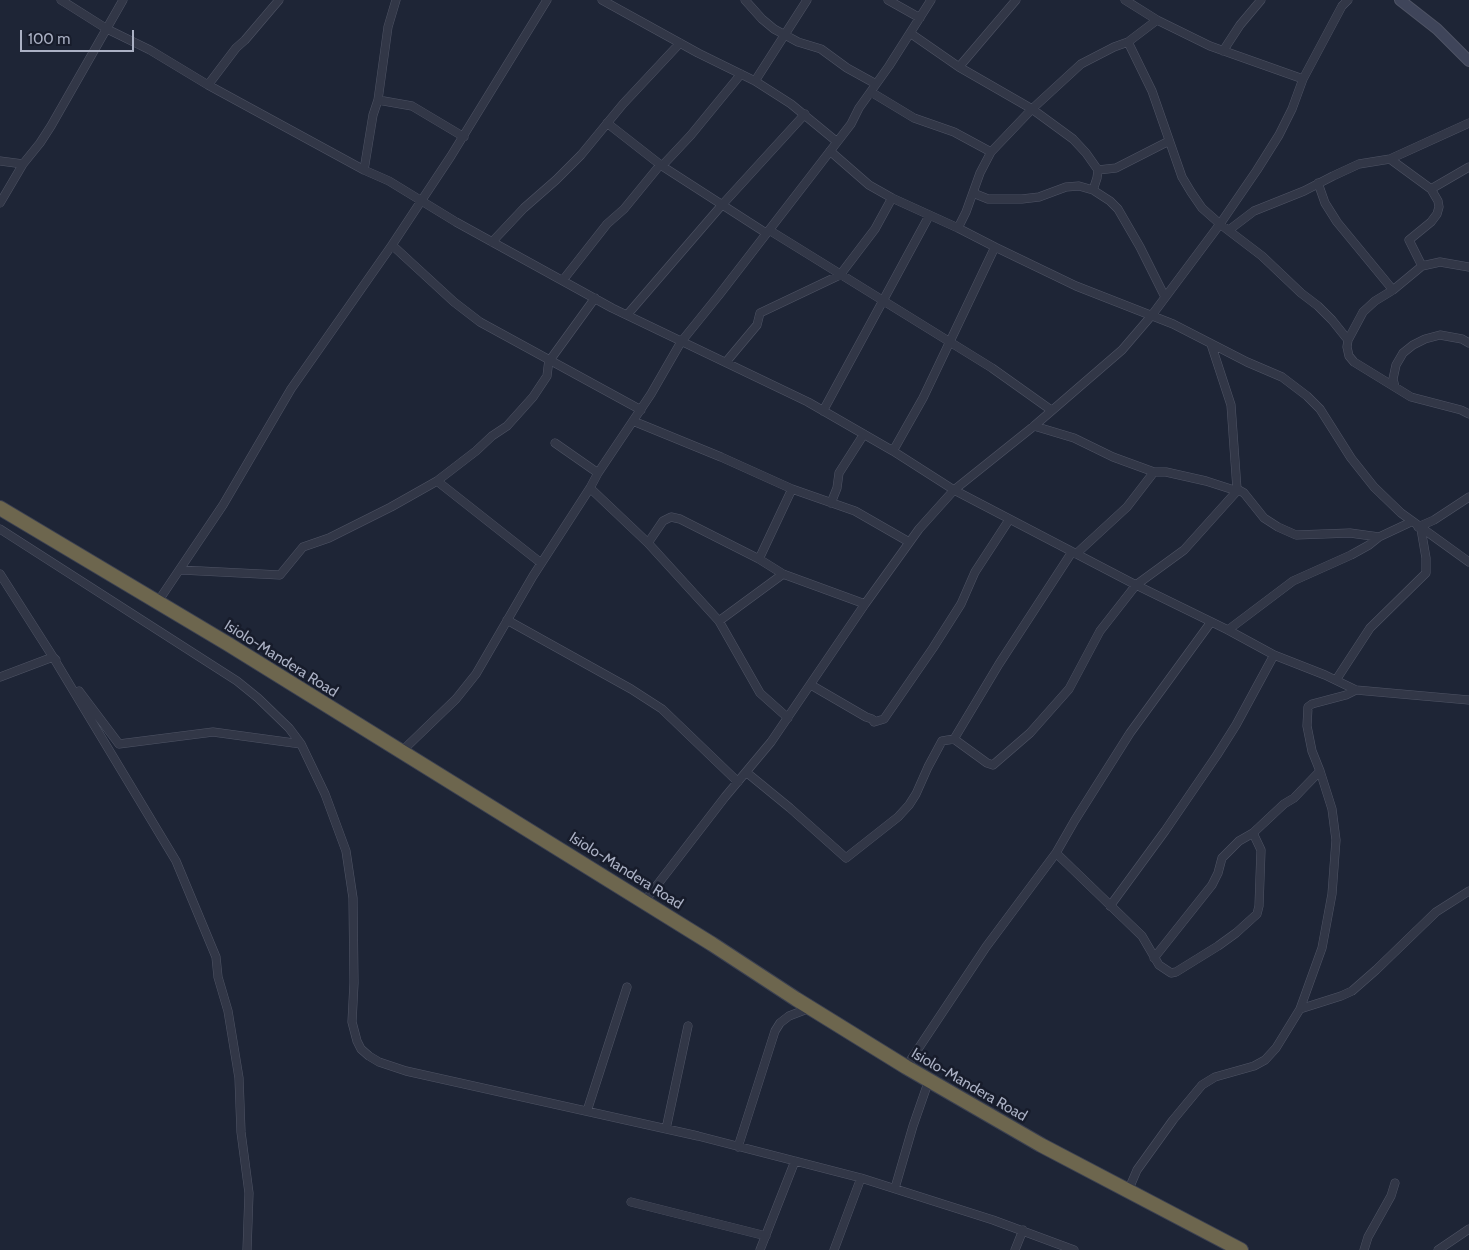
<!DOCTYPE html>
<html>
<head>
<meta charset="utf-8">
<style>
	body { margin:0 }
	#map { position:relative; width:1469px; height:1250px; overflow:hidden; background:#1e2536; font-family:Cabin,sans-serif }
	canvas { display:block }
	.scale { position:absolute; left:20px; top:30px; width:114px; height:22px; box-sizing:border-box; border:2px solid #abb1c4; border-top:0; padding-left:6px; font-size:15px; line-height:18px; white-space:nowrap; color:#abb1c4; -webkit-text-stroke:4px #171c2b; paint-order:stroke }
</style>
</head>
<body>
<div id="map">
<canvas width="1469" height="1250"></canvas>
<div class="scale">100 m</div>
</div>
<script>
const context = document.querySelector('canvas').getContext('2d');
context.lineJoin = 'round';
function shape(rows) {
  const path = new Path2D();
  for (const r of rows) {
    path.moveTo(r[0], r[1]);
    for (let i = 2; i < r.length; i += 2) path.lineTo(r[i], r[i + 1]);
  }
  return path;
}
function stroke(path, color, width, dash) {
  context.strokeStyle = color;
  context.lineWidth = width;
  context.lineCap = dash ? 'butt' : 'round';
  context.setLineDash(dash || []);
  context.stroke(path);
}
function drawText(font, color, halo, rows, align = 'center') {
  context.font = font + ' Cabin,sans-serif';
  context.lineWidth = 5;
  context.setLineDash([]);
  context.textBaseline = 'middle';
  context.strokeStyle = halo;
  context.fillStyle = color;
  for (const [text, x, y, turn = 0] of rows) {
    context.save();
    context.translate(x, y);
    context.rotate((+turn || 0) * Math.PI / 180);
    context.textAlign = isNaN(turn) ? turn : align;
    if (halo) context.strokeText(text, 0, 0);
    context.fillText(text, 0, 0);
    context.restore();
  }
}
const street = shape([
	[61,0,107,29,150,50,208,85,364,170,389,181,456,222,612,308,808,402,893,451,954,490,1136,585,1228,630,1274,655,1325,675,1356,690,1469,700],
	[602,0,698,53,755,81,791,104,836,141],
	[745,0,762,19,774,29,798,42,821,49,847,68,876,84],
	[888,0,920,18],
	[1125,0,1157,20,1210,46,1303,79],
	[910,33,959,67,1032,109,1073,139,1086,153,1098,170,1097,178,1093,190],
	[1128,42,1152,91,1182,177,1191,192,1202,208,1220,224,1262,256,1301,293,1318,306,1332,320,1348,340],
	[1223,51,1240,25,1261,0],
	[959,67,1016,0],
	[755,81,807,0],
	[208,85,236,48,245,40,279,0],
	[871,92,914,118,954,132,991,152],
	[378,100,412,106,464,137],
	[607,123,662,166,766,233],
	[830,151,869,185,892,198,958,228,995,247,1076,286,1173,324,1247,362,1282,377,1307,396,1320,409,1351,458,1374,487,1401,513,1469,562],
	[1390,159,1431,189,1469,167],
	[0,161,23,164],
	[662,166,691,135,741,74],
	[364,170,373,115,378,100,388,27,396,0],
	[1098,170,1116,168,1169,141],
	[1318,183,1325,203,1337,222,1393,290],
	[973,193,988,199,1022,199,1039,197,1066,187,1079,186,1093,190,1110,201,1118,209,1140,247,1165,297],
	[0,203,23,164,40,143,51,126,123,0],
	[958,228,966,212,980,173,991,152,1032,109,1081,64,1114,47,1128,42,1157,20],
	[769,230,992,368,1051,410],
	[1229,230,1254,211,1304,191,1333,176,1359,164,1390,159,1469,123],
	[492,242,524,208,556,180,581,155,623,104,680,43],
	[392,245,454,302,480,322,641,410],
	[1422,266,1409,240,1431,222,1437,214,1439,207,1438,201,1431,189],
	[1469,267,1440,262,1422,266,1393,290,1375,301,1363,312,1348,340,1347,347,1349,356,1354,362,1411,397,1461,410,1469,414],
	[563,280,607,224,624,209,660,165],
	[627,315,721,206,805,114],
	[1211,344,1231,405,1237,489],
	[550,360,595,298],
	[726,362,757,325,760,313,840,275,875,229,892,198],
	[1395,387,1393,379,1396,365,1403,353,1413,345,1425,339,1440,335,1462,339,1469,343],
	[823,411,929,216],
	[633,421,721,457,792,489,855,511,909,542],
	[1034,426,1074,438,1113,457,1154,472,1166,472,1206,481,1237,491,1237,489,1244,493,1264,518,1278,527,1296,535,1350,533,1379,537],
	[555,443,598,473],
	[893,451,923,398,995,247],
	[437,481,541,563],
	[590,488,648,543,719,621,760,693,788,718],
	[831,503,837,488,839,473,864,434],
	[1418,527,1434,520,1469,497],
	[0,529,237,681,258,698,289,728,301,744,325,794,346,851,353,898,354,983,352,1022,357,1041,361,1049,369,1056,379,1062,406,1071,698,1136,861,1178,993,1220,1074,1250],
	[648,543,663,521,671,517,680,519,759,559,783,574,865,604],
	[1076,554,1127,507,1154,472],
	[759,559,792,489],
	[181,570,280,575,303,547,329,538,391,507,437,481,476,451,492,436,507,426,533,397,547,376,549,359],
	[0,574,53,657,176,861,216,957,218,977,228,1011,239,1078,241,1132,249,1193,247,1250],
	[157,603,223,505,291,389,392,245,451,156,547,0],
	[507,620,631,689,662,709,738,782],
	[719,621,783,574],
	[1228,630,1293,581,1351,555,1369,545,1379,537,1411,522],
	[0,677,53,657,56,660],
	[1336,680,1370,628,1426,573,1426,558,1421,529],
	[811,685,866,717,872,719,874,722,884,719,933,648,961,604,975,572,1009,520],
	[79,691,119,744,213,732,301,744],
	[954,739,999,664,1072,552],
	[401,752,456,699,476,674,533,576,590,488,598,473,651,394,681,342,719,295,851,124,859,108,889,66,931,0],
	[746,772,790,808,846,858,898,817,909,805,916,794,928,767,942,741,954,739,987,763,993,765,1030,733,1069,689,1100,631,1136,585,1184,550,1237,491],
	[1056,853,1142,936,1159,965,1171,973,1176,972,1218,946,1236,933,1257,914,1259,906,1261,850,1253,833],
	[644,902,725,797,771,742,865,604,919,529,954,490,1034,426,1122,350,1152,315,1220,224,1257,170,1279,135,1292,109,1303,79,1342,6,1348,0],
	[1110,906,1165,831,1217,755,1236,725,1274,655],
	[1154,958,1212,885,1218,873,1222,858,1239,841,1253,833,1284,804,1294,798,1320,771,1312,751,1307,726,1308,707,1312,704,1346,695,1356,690],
	[1300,1009,1322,948,1332,894,1336,840,1332,809,1320,771],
	[906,1067,986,947,1056,853,1075,820,1130,733,1211,622],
	[587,1111,627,987],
	[666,1129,688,1026],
	[738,1147,775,1031,780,1023,789,1016,810,1008],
	[895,1188,913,1126,929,1080],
	[1128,1191,1137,1170,1173,1120,1202,1085,1215,1077,1254,1066,1265,1060,1276,1048,1300,1009,1341,996,1352,991,1376,970,1436,912,1469,891],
	[631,1202,766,1236],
	[760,1250,795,1161],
	[834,1250,861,1178],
	[1015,1250,1023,1230],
	[1364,1250,1368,1237,1391,1196,1395,1183],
	[1438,1250,1469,1229]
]);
const secondary = shape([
	[1400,0,1437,29,1469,61]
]);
const highway = shape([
	[0,508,228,644,712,944,796,999,906,1067,1041,1145,1241,1250]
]);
stroke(street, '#4f5465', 9);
stroke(secondary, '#4f5465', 12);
stroke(highway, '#3c4151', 16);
stroke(street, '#323747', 8);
stroke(secondary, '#3f455a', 10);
stroke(highway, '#6d664e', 14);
drawText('15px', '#abb1c4', '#171c2b', [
	["Isiolo-Mandera Road",281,659,32],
	["Isiolo-Mandera Road",626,871,32],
	["Isiolo-Mandera Road",969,1085,30]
]);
</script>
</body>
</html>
